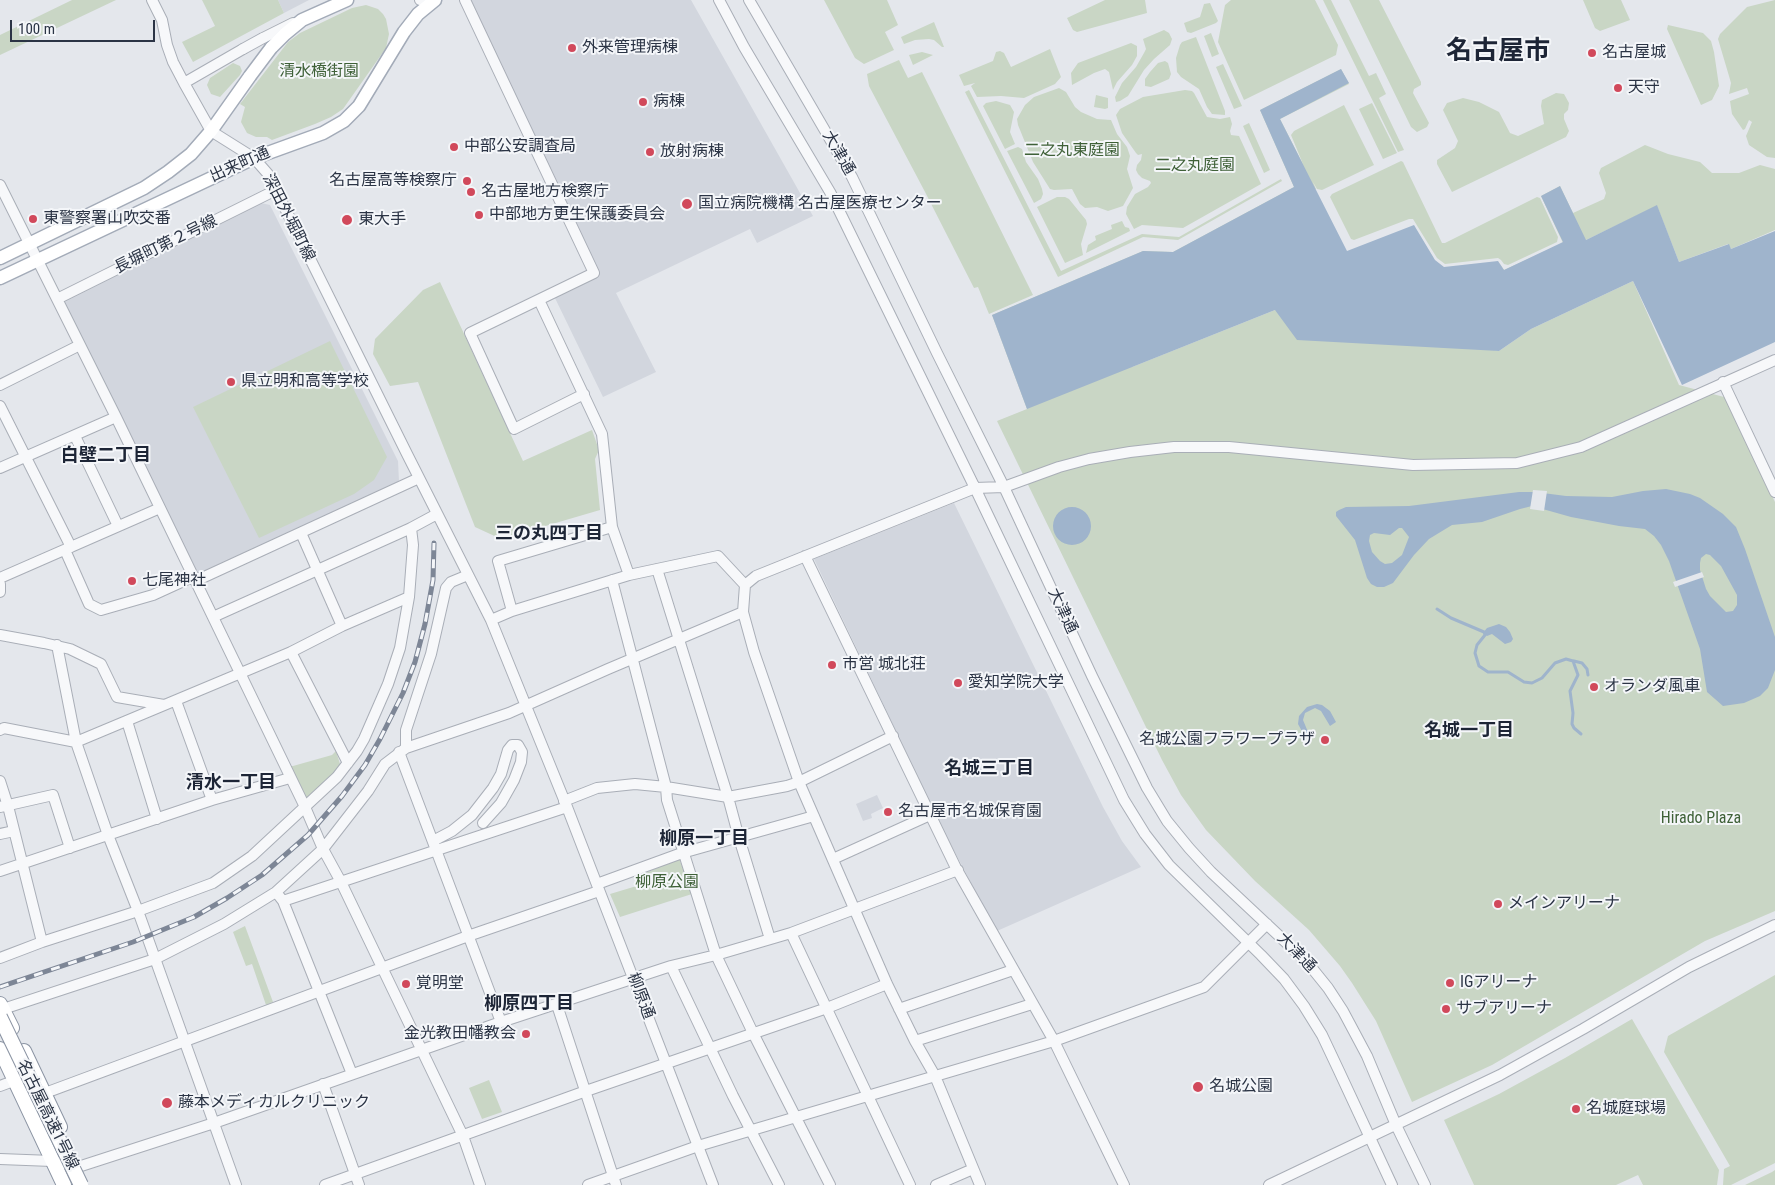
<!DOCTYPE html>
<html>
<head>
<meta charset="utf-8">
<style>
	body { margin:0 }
	#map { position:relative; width:1775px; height:1185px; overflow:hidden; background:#e4e7ec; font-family:"Roboto Condensed",sans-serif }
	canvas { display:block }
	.scale { position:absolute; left:10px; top:20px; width:145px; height:22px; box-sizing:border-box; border:2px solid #2b3445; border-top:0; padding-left:6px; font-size:15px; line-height:18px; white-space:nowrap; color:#2b3445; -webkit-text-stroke:4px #f4f6f9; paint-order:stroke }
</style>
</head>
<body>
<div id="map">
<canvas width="1775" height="1185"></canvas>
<div class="scale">100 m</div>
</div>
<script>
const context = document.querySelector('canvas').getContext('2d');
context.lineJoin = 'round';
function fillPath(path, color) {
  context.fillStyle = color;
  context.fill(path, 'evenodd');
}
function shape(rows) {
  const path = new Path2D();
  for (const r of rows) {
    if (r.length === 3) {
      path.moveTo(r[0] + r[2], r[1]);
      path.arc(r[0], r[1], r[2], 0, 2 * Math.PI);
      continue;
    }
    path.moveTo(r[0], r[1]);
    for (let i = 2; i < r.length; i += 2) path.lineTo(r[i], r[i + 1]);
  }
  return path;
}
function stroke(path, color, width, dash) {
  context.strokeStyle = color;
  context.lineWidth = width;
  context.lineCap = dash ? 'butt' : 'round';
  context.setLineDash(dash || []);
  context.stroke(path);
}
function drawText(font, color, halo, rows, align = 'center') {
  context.font = font + ' "Roboto Condensed","Noto Sans JP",sans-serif';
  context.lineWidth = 4;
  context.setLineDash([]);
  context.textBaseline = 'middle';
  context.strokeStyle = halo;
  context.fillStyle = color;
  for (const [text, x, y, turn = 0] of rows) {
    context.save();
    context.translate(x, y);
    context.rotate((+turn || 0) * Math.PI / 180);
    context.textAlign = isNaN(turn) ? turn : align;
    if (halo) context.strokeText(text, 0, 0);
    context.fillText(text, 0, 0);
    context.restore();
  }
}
fillPath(shape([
	[278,0,309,0,284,13],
	[471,0,691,0,813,216,757,243,750,229,616,293,656,372,603,397,554,296,599,274],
	[261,203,270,205,398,461,399,482,200,575,196,573,64,304,66,299],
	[954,503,1103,807,1122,841,1141,867,997,931,946,836,814,559],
	[877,795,883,808,871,814,872,818,863,821,856,804]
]), '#d2d6de');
fillPath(shape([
	[72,0,116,0,0,55,0,35],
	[202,0,278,0,284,13,193,62,182,42,215,26],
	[824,0,887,0,898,25,885,32,894,50,864,64,855,58],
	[1105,0,1145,0,1147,13,1077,32,1073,30,1067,18],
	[1231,0,1315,0,1338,45,1336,55,1244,100,1218,42,1225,5],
	[1323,0,1331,0,1369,76,1376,73,1386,94,1379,98,1404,150,1398,152],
	[1349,0,1379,0,1421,82,1421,85,1414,89,1413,93,1429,123,1427,127,1417,132,1411,127],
	[1583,0,1621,0,1630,20,1600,31,1595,28],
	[1775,0,1775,158,1767,157,1749,145,1746,136,1752,122,1749,120,1745,129,1743,130,1732,114,1730,101,1749,94,1747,88,1729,94,1731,83,1729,76,1718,39,1720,34,1747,7],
	[1210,3,1218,21,1216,23,1191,33,1187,32,1184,23,1200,17,1204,4],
	[366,5,378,9,383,14,386,19,389,34,386,48,343,109,331,117,315,124,272,140,267,137,256,137,247,133,241,122,245,107,240,104,288,42,300,33,352,8],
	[934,22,944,47,942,47,934,40,929,39,915,40,904,44,901,37],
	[1668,25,1703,33,1711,41,1714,52,1719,86,1712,100,1701,105,1667,29],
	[1164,30,1169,33,1172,39,1170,45,1154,59,1144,70,1128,96,1120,101,1116,102,1115,97,1122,83,1136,67,1144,53,1146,49,1143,39],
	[1211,33,1219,54,1212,57,1204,36],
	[1196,37,1225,111,1225,115,1212,114,1207,107,1199,89,1181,77,1177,72,1176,58,1180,45,1182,42],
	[1131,43,1137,46,1137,56,1132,65,1117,82,1113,90,1109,72,1105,69,1094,73,1072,85,1071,73,1078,63],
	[1050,49,1061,77,1055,84,1024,98,1001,96,977,97,971,86,975,83,964,86,959,75,993,61,996,52,1000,51,1004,53,1011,67],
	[922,52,933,55,913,65,909,55],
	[899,60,908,78,922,72,1033,295,989,314,978,287,974,288,924,190,869,86,867,74],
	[1165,61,1168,63,1171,74,1169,79,1151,87,1145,86,1145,79,1150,72,1158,63],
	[233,63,240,66,242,71,240,75,220,97,211,94,207,85,210,78],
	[1223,64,1242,106,1234,109,1216,67],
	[1341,69,1349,84,1280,119,1303,164,1291,135,1294,131,1344,105,1374,165,1322,190,1317,189,1313,182,1316,189,1132,367,1275,310,1499,351,1531,329,1633,281,1679,385,1724,397,1775,502,1775,911,1705,941,1492,1065,1412,1102,1376,1021,1352,983,1340,966,1309,930,1255,881,1206,830,1181,795,1162,760,997,421,1027,409,992,315,1143,251,1173,252,1294,187,1260,110],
	[1059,88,1066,92,1075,107,1081,112,1097,119,1111,120,1117,134,1127,147,1130,156,1127,169,1133,188,1123,206,1108,211,1097,207,1085,208,1080,204,1072,189,1054,190,1050,189,1033,162,1018,125,1017,119,1025,105,1034,97],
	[969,90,1061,271,1142,234,1179,237,1281,179,1282,181,1178,240,1143,237,1058,277,965,92],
	[1185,90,1192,91,1194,93,1207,117,1220,119,1230,117,1232,124,1230,131,1231,135,1239,136,1261,184,1183,228,1142,225,1134,229,1126,214,1127,207,1135,194,1148,187,1151,183,1150,181,1142,178,1138,174,1136,170,1137,165,1141,160,1142,154,1138,155,1136,153,1122,133,1116,115,1120,109,1143,97],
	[1556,93,1564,94,1569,103,1568,110,1564,114,1564,119,1569,131,1566,137,1452,192,1437,164,1437,160,1455,148,1458,141,1443,110,1447,103,1463,98,1479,102,1499,112,1510,133,1518,136,1544,124,1541,106,1542,100],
	[1096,95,1108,98,1108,108,1105,109,1094,107],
	[996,101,1010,105,1014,112,1010,132,1015,144,1005,149,983,106,986,103],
	[1372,103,1397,153,1383,159,1359,109],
	[1249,123,1270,170,1264,173,1243,126],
	[1645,145,1668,154,1700,162,1712,173,1739,173,1760,165,1775,169,1775,230,1731,249,1728,244,1679,262,1657,206,1586,240,1571,240,1506,275,1498,261,1504,270,1563,243,1541,196,1560,186,1573,213,1604,199,1606,193,1599,173,1601,168],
	[1018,147,1022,149,1026,162,1038,179,1042,189,1043,194,1041,199,1034,203,1007,151],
	[1401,161,1403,162,1442,243,1445,243,1537,197,1540,198,1558,237,1557,242,1508,265,1504,264,1501,260,1498,258,1445,264,1437,258,1413,219,1409,219,1354,240,1351,239,1330,197,1332,194],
	[1057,197,1065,197,1069,199,1086,220,1087,224,1081,244,1083,255,1065,263,1037,207],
	[1122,221,1125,227,1129,228,1130,231,1086,253,1088,245,1096,240,1095,236,1112,229,1111,225],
	[440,282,523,461,592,430,599,450,595,459,600,510,501,539,475,527,418,382,390,386,373,354,375,339,423,290],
	[330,341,387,457,374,480,354,494,259,538,193,407],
	[336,751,340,764,340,769,308,799,305,798,289,766,293,766,332,755],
	[679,858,692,894,620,917,610,894,640,885,637,877],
	[245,926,273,1002,266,1005,252,964,246,966,233,932],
	[1775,975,1775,1163,1731,1185,1723,1185,1724,1169,1730,1166,1664,1052,1668,1036],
	[1632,1019,1719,1170,1717,1185,1643,1185,1638,1175,1616,1185,1474,1185,1444,1120,1499,1094,1565,1058],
	[489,1080,502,1112,482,1119,469,1088],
	[1775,1170,1775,1185,1745,1185,1772,1172]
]), '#c9d6c5');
fillPath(shape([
	[1341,69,1349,83,1280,119,1347,251,1414,225,1435,260,1444,267,1498,261,1504,270,1563,242,1541,196,1560,186,1586,240,1657,205,1679,262,1729,244,1731,249,1775,231,1775,342,1682,385,1633,281,1531,329,1499,351,1297,340,1275,310,1027,409,992,315,1143,251,1173,252,1294,187,1260,110],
	[1666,489,1690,494,1700,498,1723,514,1736,527,1745,549,1775,637,1775,670,1768,688,1760,696,1744,703,1723,706,1707,692,1700,649,1669,561,1661,545,1654,536,1645,529,1619,526,1571,517,1532,506,1520,509,1482,522,1452,525,1429,539,1414,555,1393,583,1384,587,1377,587,1371,584,1367,578,1355,540,1336,516,1336,512,1339,510,1346,507,1409,506,1519,492,1535,492,1566,496,1612,497,1643,491],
	[1399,528,1402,528,1409,537,1402,555,1392,563,1385,564,1380,561,1372,552,1369,541,1370,535,1374,533,1390,535],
	[1706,554,1710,555,1721,566,1737,595,1737,605,1733,611,1726,612,1710,596,1706,589,1700,570,1700,563,1701,558],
	[1072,526,19],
	[1499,624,1506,627,1510,632,1513,639,1511,642,1505,644,1492,634,1487,636,1483,633,1487,628],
	[1317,704,1322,705,1330,711,1336,722,1330,726,1321,711,1315,708,1305,713,1303,720,1308,732,1304,735,1298,724,1299,716,1307,707]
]), '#9fb4cc');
fillPath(shape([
	[1533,490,1547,491,1544,511,1530,509],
	[1702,572,1704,577,1675,587,1673,582]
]), '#e4e7ec');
stroke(shape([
	[1437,609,1451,618,1484,632,1485,635,1477,645,1475,653,1479,666,1488,672,1508,672,1524,682,1532,683,1542,678,1555,663,1566,659,1573,661,1578,675,1570,691,1573,713,1572,724,1574,728,1581,734],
	[1574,661,1582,663,1587,669,1588,675]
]), '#9fb4cc', 3);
const minor = shape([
	[152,0,162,20,167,45,173,62,184,83,211,131,254,158,268,174,407,454,491,620,567,807,713,1185],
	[420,0,431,3],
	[465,0,594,273,470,333,514,429,584,394],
	[719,0,744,47,830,192,975,488,1124,800,1145,834,1169,865,1261,955,1284,979,1304,1006,1322,1035,1339,1071,1392,1185],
	[749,0,852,177,937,353,1004,487,1092,676,1147,788,1167,821,1189,848,1211,872,1307,962,1328,988,1343,1011,1367,1056,1396,1125,1425,1185],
	[263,38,293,23],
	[184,83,243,49],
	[0,185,116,417,305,807,323,849,341,882,463,1136,480,1185],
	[57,299,276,190],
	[539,300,602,434,612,527,629,575],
	[1723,382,1775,492],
	[0,385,80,345],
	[0,406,71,547],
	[75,436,118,526],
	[0,468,116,417],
	[301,533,342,626],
	[65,550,89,604,101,610,153,595,188,579,202,578,419,478],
	[805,556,956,868,1054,1041,1124,1185],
	[657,569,728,797,739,838,770,939],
	[0,578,160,508],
	[612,580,666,787,667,800,716,955,753,1033,830,1185],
	[0,584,0,592],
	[512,611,498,561,612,527],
	[743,612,754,652,799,782,887,984,915,1041,935,1076,980,1185],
	[213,617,411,528,437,514],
	[491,620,512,611,629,575,718,556,745,585],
	[0,635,44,643,70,649,101,664,117,697,164,705],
	[57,645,76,742,108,835,138,911,236,1185],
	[291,652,348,763],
	[176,701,212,800],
	[127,721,157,819],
	[0,730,4,728,76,742,291,652,342,626,409,597],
	[406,748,406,730,431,654,446,588,451,582,468,575],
	[399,752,501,1022],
	[0,781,8,806,42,942],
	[564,801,597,788,635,784,666,787,728,797,787,786,799,782,893,736],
	[0,807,53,795,70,848],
	[0,834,14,831],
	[433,841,452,831,472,815,493,788,501,774,508,750,512,745,518,745,522,752,521,762,514,780,501,803,483,823],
	[833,859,930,815],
	[0,871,212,800,290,778],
	[597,884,682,853,814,816],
	[276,892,283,901,567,807],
	[283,901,352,1074],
	[791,933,910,1185],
	[0,958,42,942,138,911,213,883,252,856,337,777,357,751,364,739,388,684,400,648,409,597,413,545,411,528],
	[671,966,733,1096,779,1185],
	[557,1005,616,1185],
	[899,1009,1013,970],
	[0,1010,155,959,224,924,276,892,323,849,368,791,385,764,406,748,509,713,608,669,743,612,745,585,756,576,975,488,1004,487,1059,467,1089,459,1130,452,1174,447,1229,447,1413,465,1517,463,1581,447,1775,360],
	[915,1041,1032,1004],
	[323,1084,359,1185],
	[0,1086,16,1080],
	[45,1093,468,936,599,891],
	[0,1159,52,1161,78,1167,214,1123,501,1022,671,966,716,955,791,933,958,870],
	[325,1185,586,1091,827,1008,887,984],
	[588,1185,698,1146,1054,1041,1204,987,1267,924],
	[936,1185,973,1169],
	[1269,1185,1500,1075,1583,1029,1689,967,1775,925]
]);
const major = shape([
	[271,48,285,34,302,20,347,0],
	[0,258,144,188,168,172,191,154,211,131,250,76],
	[0,278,254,158,323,133,344,121,359,106,404,32,418,14,435,0]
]);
const highway = shape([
	[0,1004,12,1028],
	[0,1049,64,1185],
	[24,1051,60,1127]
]);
stroke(minor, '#a9aeb7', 12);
stroke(major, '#a3abb8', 15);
stroke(highway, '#8b94a3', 16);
stroke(minor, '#f7f8fa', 10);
stroke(major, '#fff', 12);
stroke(highway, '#fff', 14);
const rail = shape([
	[0,987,133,942,194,917,227,898,262,875,308,835,342,796,365,765,380,739,403,693,415,662,425,624,433,580,434,543]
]);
stroke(rail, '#7d8696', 5);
stroke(rail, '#f4f6f9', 3, [9]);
const minorBridge = shape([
	[243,49,263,38]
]);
const majorBridge = shape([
	[250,76,271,48]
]);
const highwayBridge = shape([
	[0,1017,81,1185]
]);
stroke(minorBridge, '#a9aeb7', 12, []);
stroke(majorBridge, '#a3abb8', 15, []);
stroke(highwayBridge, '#8b94a3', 16, []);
stroke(minorBridge, '#f7f8fa', 10);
stroke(majorBridge, '#fff', 12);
stroke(highwayBridge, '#fff', 14);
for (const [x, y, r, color] of [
	[572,48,5,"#d1495b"],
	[1592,53,5,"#d1495b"],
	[1618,88,5,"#d1495b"],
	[643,102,5,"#d1495b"],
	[454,147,5,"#d1495b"],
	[650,152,5,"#d1495b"],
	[467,181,5,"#d1495b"],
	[471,192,5,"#d1495b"],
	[687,204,6,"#d1495b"],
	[479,215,5,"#d1495b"],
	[33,219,5,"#d1495b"],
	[347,220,6,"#d1495b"],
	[231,382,5,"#d1495b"],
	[132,581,5,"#d1495b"],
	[832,665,5,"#d1495b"],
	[958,683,5,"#d1495b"],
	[1594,687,5,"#d1495b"],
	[1325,740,5,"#d1495b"],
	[888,812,5,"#d1495b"],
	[1498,904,5,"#d1495b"],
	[1450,983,5,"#d1495b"],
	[406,984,5,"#d1495b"],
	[1446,1009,5,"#d1495b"],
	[526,1034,5,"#d1495b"],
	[1198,1087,6,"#d1495b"],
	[167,1103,6,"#d1495b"],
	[1576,1109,5,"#d1495b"]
]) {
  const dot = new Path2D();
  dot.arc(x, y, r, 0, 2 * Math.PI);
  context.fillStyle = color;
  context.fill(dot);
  stroke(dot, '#f4f6f9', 2);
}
drawText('16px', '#2b3445', '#f4f6f9', [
	["外来管理病棟",582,48],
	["名古屋城",1602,53],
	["天守",1628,88],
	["病棟",653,102],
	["中部公安調査局",464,147],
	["放射病棟",660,152],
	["名古屋高等検察庁",457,181,"right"],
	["名古屋地方検察庁",481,192],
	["国立病院機構 名古屋医療センター",698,204],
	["中部地方更生保護委員会",489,215],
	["東警察署山吹交番",43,219],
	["東大手",358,220],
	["県立明和高等学校",241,382],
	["七尾神社",142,581],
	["市営 城北荘",842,665],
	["愛知学院大学",968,683],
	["オランダ風車",1604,687],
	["名城公園フラワープラザ",1315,740,"right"],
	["名古屋市名城保育園",898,812],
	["メインアリーナ",1508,904],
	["IGアリーナ",1460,983],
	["覚明堂",416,984],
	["サブアリーナ",1456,1009],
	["金光教田幡教会",516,1034,"right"],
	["名城公園",1209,1087],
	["藤本メディカルクリニック",178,1103],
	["名城庭球場",1586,1109]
], 'left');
drawText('16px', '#3f6138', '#f4f6f9', [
	["清水橋街園",319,72],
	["二之丸東庭園",1072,151],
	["二之丸庭園",1195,166],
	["Hirado Plaza",1701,819],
	["柳原公園",667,883]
]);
drawText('16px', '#2b3445', '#f4f6f9', [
	["大津通",838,153,60],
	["出来町通",240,165,-24],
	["深田外堀町線",288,218,63],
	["長塀町第２号線",166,245,-26],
	["大津通",1062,611,65],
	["大津通",1296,953,46],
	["柳原通",640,996,69],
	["名古屋高速1号線",47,1115,64]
]);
drawText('bold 18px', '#1d2536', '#f4f6f9', [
	["白壁二丁目",106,456],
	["三の丸四丁目",549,534],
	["名城一丁目",1469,731],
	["名城三丁目",989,769],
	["清水一丁目",231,783],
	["柳原一丁目",704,839],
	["柳原四丁目",529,1004]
]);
drawText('bold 26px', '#1d2536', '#f4f6f9', [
	["名古屋市",1498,52]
]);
</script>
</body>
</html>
